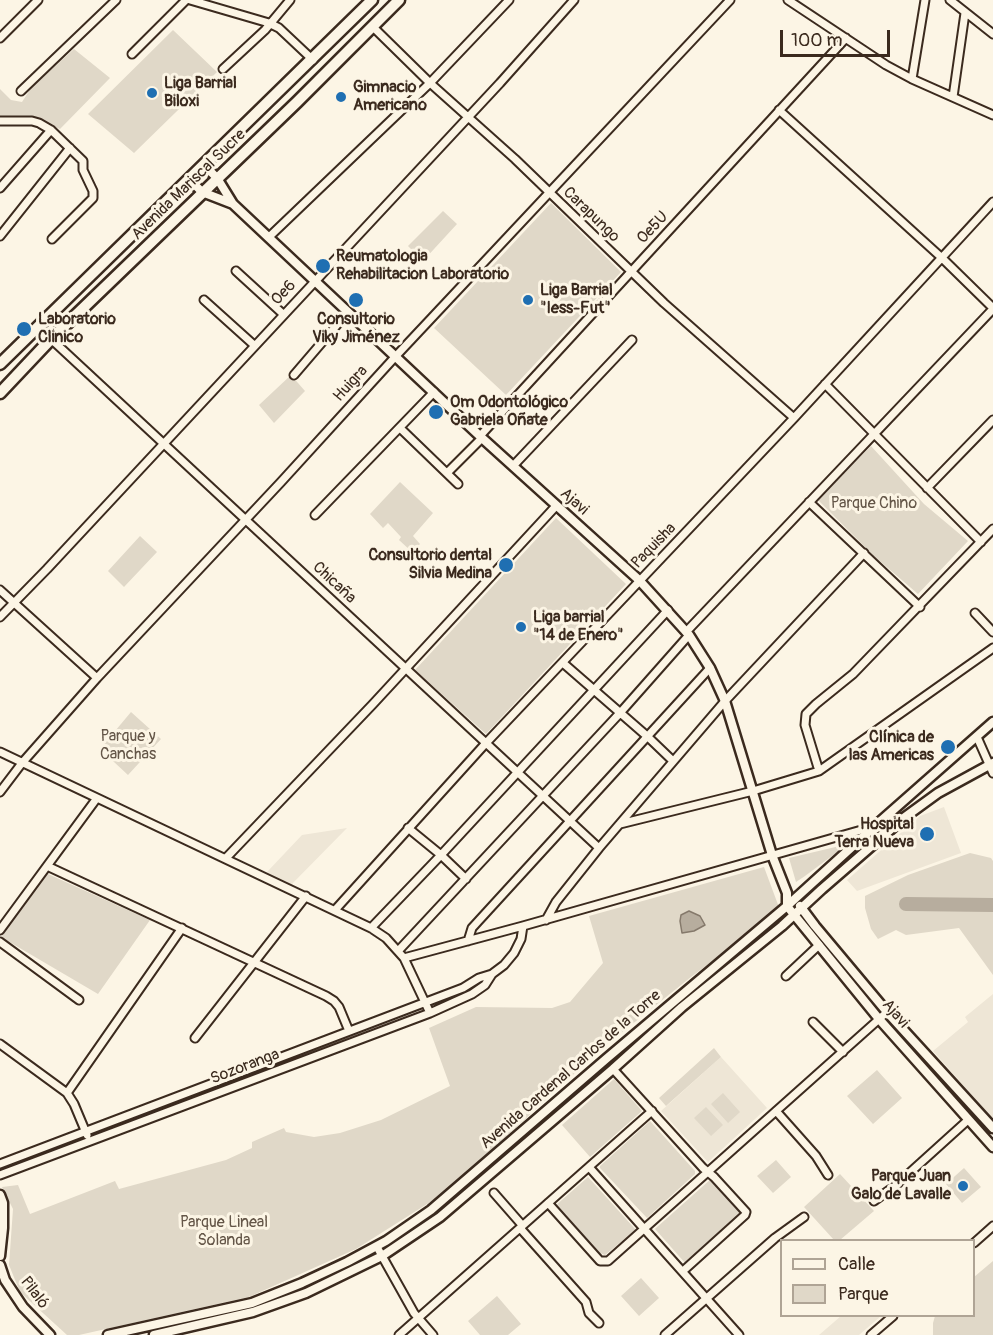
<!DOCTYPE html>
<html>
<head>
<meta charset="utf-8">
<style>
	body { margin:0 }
	#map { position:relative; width:993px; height:1335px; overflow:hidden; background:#fcf5e5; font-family:Pangolin,sans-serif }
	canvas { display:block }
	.legend { position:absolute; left:780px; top:1239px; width:195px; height:78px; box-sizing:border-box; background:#fcf5e5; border:2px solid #afa495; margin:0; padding:8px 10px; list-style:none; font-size:18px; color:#3b2a1e }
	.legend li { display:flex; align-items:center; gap:12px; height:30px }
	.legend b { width:30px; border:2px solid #afa495 }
	.scale { position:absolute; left:780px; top:30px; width:110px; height:27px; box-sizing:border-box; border:3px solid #3b2a1e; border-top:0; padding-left:8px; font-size:18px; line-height:21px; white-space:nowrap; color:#3b2a1e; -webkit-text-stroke:4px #fcf5e5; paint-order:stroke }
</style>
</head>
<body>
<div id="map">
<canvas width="993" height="1335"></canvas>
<ul class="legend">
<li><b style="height:8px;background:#fcf5e5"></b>Calle</li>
<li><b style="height:16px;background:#e0d8c8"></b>Parque</li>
</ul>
<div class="scale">100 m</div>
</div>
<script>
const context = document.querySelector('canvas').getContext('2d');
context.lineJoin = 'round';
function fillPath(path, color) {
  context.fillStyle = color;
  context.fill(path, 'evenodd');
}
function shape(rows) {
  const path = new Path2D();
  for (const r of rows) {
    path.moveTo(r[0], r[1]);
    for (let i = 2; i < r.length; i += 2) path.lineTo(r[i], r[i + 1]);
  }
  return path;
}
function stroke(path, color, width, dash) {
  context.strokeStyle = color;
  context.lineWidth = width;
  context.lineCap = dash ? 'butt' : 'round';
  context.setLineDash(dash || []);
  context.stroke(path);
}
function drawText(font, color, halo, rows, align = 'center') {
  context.font = font + ' Pangolin,sans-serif';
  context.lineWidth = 6;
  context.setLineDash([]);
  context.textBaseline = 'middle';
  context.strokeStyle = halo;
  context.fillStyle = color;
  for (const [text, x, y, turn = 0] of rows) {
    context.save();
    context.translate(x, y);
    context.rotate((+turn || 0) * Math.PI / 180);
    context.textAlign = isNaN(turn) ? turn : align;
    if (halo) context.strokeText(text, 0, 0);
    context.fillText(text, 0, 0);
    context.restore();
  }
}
fillPath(shape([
	[944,807,961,853,857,891,847,880,920,816],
	[347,828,290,886,267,872,302,835],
	[993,994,993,1119,933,1051,968,1022,965,1017],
	[721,1057,767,1108,708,1162,661,1111],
	[841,1316,881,1316,859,1335,819,1335]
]), '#eee6d6');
fillPath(shape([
	[173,30,217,72,134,153,88,114],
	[74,49,110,78,60,129,35,118,0,117,0,89,11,100,22,102,31,88],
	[551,203,621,272,506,395,434,328],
	[443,211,457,224,423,261,408,246],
	[291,375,305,391,274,423,259,405],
	[871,446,924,504,968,541,918,594,874,556,818,500],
	[400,482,433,513,413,536,420,544,412,552,399,540,401,537,388,523,383,528,370,514],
	[556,518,626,584,486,734,415,670],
	[140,536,157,552,124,587,108,571],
	[131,712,161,739,128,775,100,749],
	[848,844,805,876,796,882,789,858],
	[970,853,991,858,993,861,993,975,959,928,906,935,896,930,878,939,871,929,865,908,865,896,908,875],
	[764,867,780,910,691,977,600,1050,446,1192,356,1249,249,1297,79,1335,67,1335,20,1292,9,1265,13,1209,2,1187,18,1185,30,1214,115,1181,119,1189,226,1160,252,1148,252,1142,284,1128,286,1132,314,1137,340,1133,381,1120,450,1086,429,1028,476,1007,552,1008,570,1002,603,963,589,916],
	[48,874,150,920,98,994,1,937],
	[714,1048,721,1057,666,1106,659,1098],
	[877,1070,902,1098,873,1124,847,1096],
	[614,1079,642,1111,590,1157,562,1125],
	[723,1093,740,1112,728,1123,711,1104],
	[706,1107,723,1125,711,1136,694,1118],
	[650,1121,695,1171,695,1174,647,1218,600,1168,600,1166],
	[776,1160,791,1177,773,1193,757,1176],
	[964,1168,981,1187,962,1203,946,1184],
	[840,1174,874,1211,840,1240,834,1240,804,1207],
	[588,1177,636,1230,605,1255,595,1251,555,1206],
	[711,1179,741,1212,741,1215,686,1264,655,1229,656,1228],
	[993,1261,993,1335,933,1335,933,1323,935,1316,974,1316,974,1277],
	[641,1278,659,1298,639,1316,621,1296],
	[497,1296,521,1324,508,1335,480,1335,468,1321]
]), '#e0d8c8');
const water = shape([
	[689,911,700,916,705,925,694,931,682,933,680,921,681,915,689,911]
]);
fillPath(water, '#b7ad9e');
stroke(water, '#85796b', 1.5);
stroke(shape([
	[906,904,993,905]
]), '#b7ad9e', 14);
const minor = shape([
	[190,0,269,23,279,28,313,60],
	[788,0,886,65,912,79,993,115],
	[950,0,993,34],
	[373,27,430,83,515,159,664,303,794,418],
	[0,38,38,0],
	[132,54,186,0],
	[223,69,265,30,290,0],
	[912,79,925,0],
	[21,91,116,0],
	[953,97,965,13],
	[779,110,942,258,993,308],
	[0,121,32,121,39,123,51,130,83,161,83,170,93,191,93,198,52,239],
	[0,188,51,130],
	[0,236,70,148],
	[269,237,430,83,509,0],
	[236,271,283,314],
	[204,300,254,345],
	[51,339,599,848],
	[294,375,348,312],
	[825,384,981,542],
	[400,428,458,484],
	[480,436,846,38],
	[513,466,632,340],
	[447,473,482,438],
	[927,488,993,420],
	[809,502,920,607],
	[315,515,434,392],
	[0,590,97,678],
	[975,613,993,632],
	[0,617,47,569,500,83,574,0],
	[686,632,993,309],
	[563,663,648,737,673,761],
	[977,737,993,773],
	[0,752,371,928,386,938,404,958,430,1013],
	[819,771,805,725,806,714,816,704,853,674,993,529],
	[0,792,22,763,97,678,281,482,395,357,730,0],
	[620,824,753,791,819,771,993,648],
	[408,828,441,855,466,879],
	[226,858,373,704,556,506],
	[47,866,326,996,334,1001,339,1007,349,1031],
	[335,910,486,743,794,418,993,202],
	[546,920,556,902,599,848,725,701,864,553],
	[371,928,441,855,668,610],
	[0,930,97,798],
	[468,941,472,928,710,668],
	[0,942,79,1000],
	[399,950,620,713,689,635],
	[404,958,523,926,872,827],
	[786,976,819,945],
	[813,1022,843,1052],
	[195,1038,306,896],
	[0,1044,67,1093,74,1104,87,1135],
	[613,1069,703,1168,714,1177,746,1212,745,1215,683,1271],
	[67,1093,182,928],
	[776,1111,816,1156,828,1175],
	[0,1164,463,988,479,978,492,974],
	[589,1167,739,1335],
	[0,1175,430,1013,472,994,485,985,492,974,504,965,514,953,521,939,523,926],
	[494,1193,522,1225],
	[874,1201,895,1186,968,1120],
	[548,1203,600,1261,608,1261,887,1012],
	[520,1228,586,1302,589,1313,599,1323],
	[974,1243,993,1226],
	[377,1247,414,1313,433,1335],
	[399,1335,652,1111],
	[665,1335,775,1238,804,1217],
	[871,1335,893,1316]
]);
const tertiary = shape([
	[204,165,217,178,233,204,482,438,639,580,689,635,710,668,725,701,772,855,787,893,787,906,879,1019,993,1147],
	[189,179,202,192,233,204],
	[800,906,815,926,887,1012,993,1128],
	[0,1195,3,1203,3,1228,0,1256],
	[0,1265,5,1280,23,1307,50,1335],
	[108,1335,252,1303,302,1283,347,1262,386,1241,431,1210,606,1059,787,906,875,826,993,722],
	[154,1335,253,1312,306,1293,382,1256,440,1217,613,1069,682,1007,782,926,822,889,905,817,938,793,993,763]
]);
const primary = shape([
	[0,364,372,0],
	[0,393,51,339,297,102,399,0]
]);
stroke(minor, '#3b2a1e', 11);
stroke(tertiary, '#3b2a1e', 13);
stroke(primary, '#3b2a1e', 15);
stroke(minor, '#fcf5e5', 7);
stroke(tertiary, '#fcf5e5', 8);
stroke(primary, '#fcf5e5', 10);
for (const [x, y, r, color] of [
	[152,93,6,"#1f6fb2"],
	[341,97,6,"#1f6fb2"],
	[323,266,8,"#1f6fb2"],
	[356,300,8,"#1f6fb2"],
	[528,300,6,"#1f6fb2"],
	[24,329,8,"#1f6fb2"],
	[436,412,8,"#1f6fb2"],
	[506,565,8,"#1f6fb2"],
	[521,627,6,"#1f6fb2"],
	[948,747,8,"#1f6fb2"],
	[927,834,8,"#1f6fb2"],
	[963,1186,6,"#1f6fb2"]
]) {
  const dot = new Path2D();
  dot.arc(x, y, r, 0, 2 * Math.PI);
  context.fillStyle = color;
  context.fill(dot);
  stroke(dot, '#fcf5e5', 2);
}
drawText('bold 16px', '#3b2a1e', '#fcf5e5', [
	["Liga Barrial",164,84],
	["Biloxi",164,102],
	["Gimnacio",353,88],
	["Americano",353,106],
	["Reumatologia",336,257],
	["Rehabilitacion Laboratorio",336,275],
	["Liga Barrial",540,291],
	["\"Iess-Fut\"",540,309],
	["Laboratorio",38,320],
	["Clinico",38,338],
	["Consultorio",356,320,"center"],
	["Viky Jiménez",356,338,"center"],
	["Om Odontológico",450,403],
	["Gabriela Oñate",450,421],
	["Consultorio dental",492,556,"right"],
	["Silvia Medina",492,574,"right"],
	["Liga barrial",533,618],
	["\"14 de Enero\"",533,636],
	["Clínica de",934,738,"right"],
	["las Americas",934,756,"right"],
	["Hospital",914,825,"right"],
	["Terra Nueva",914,843,"right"],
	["Parque Juan",951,1177,"right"],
	["Galo de Lavalle",951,1195,"right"]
], 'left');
drawText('16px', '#3b2a1e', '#fcf5e5', [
	["Avenida Mariscal Sucre",189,185,-44],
	["Carapungo",591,215,44],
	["Oe5U",653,228,-47],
	["Oe6",284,293,-47],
	["Huigra",351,384,-48],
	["Ajavi",574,502,42],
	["Paquisha",654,546,-46],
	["Chicaña",334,583,43],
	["Ajavi",895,1014,49],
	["Sozoranga",245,1067,-21],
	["Avenida Cardenal Carlos de la Torre",571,1070,-41],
	["Pilaló",34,1293,53]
]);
drawText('16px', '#645648', '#fcf5e5', [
	["Parque Chino",874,504],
	["Parque y",128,737],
	["Canchas",128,755],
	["Parque Lineal",224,1223],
	["Solanda",224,1241]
]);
</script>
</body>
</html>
